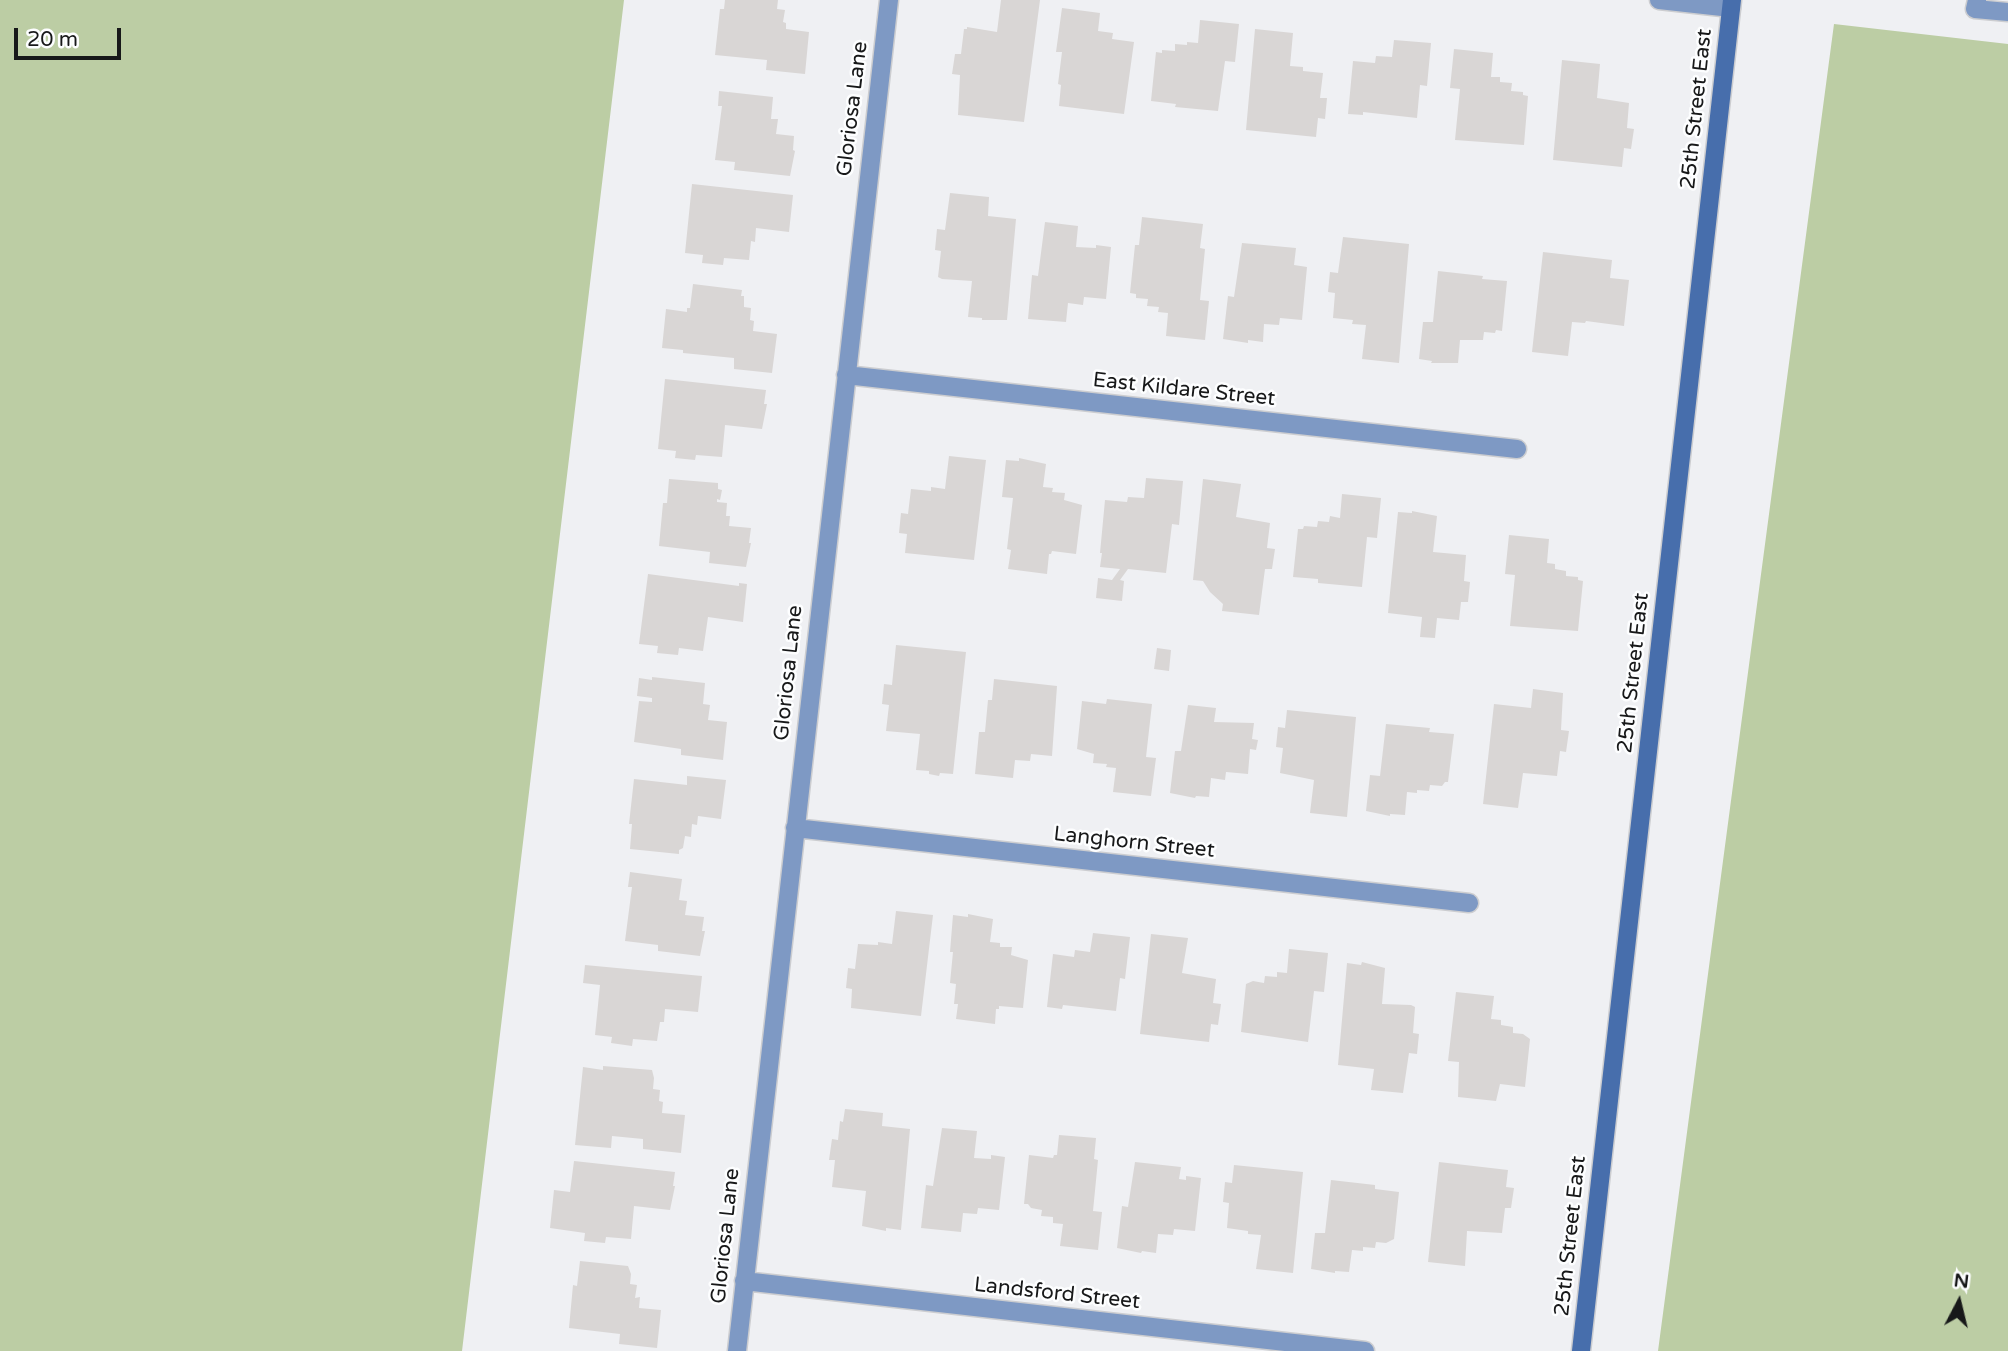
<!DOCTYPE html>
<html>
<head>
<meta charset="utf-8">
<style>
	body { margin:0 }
	#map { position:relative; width:2008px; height:1351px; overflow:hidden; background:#eff0f3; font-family:"Varela Round",sans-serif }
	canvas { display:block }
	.north { position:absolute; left:1924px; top:1267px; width:70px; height:70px; -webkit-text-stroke:5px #fdfeff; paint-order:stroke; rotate:7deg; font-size:19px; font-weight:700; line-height:28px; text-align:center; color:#171819 }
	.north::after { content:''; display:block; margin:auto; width:24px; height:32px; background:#171819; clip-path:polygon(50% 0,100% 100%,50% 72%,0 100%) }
	.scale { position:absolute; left:14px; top:28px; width:107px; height:32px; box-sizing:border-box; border:4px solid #171819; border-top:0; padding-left:9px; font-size:21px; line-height:24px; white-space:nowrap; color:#171819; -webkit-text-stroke:5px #fdfeff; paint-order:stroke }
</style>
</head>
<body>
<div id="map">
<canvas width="2008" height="1351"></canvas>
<div class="north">N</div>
<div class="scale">20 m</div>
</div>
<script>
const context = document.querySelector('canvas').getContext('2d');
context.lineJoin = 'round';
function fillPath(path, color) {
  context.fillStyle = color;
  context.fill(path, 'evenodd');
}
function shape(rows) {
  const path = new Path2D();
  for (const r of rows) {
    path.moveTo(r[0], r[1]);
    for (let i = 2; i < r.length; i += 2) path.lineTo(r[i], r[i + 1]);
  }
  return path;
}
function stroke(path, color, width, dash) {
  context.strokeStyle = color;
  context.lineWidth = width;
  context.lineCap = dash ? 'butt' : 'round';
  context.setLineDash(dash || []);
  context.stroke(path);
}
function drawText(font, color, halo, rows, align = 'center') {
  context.font = font + ' "Varela Round",sans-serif';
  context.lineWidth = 5;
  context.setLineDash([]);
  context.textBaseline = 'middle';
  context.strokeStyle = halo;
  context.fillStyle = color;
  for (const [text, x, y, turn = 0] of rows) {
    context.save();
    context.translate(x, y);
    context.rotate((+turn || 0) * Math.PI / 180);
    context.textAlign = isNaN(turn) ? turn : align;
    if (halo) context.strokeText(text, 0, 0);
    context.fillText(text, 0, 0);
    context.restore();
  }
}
fillPath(shape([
	[0,0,624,0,462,1351,0,1351],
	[1834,24,2008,44,2008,1351,1658,1351]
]), '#bccda4');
fillPath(shape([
	[725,0,778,0,777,9,785,10,783,22,786,23,786,29,809,32,805,74,766,70,767,60,715,55,720,9,724,9],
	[1001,0,1040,0,1024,122,958,115,960,75,952,74,955,54,961,54,964,29,967,29,967,27,997,32],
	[1062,8,1100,13,1098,31,1113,33,1112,39,1134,42,1124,114,1059,106,1061,85,1058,84,1062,52,1056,52],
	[1200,20,1239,24,1235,62,1225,61,1218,111,1175,107,1176,104,1151,101,1156,52,1162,53,1162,50,1175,51,1175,44,1187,45,1187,42,1198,43],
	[1255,29,1293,33,1290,66,1303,67,1303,71,1323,73,1320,98,1327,98,1325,119,1318,118,1316,137,1246,130],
	[1394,40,1431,43,1427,86,1420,85,1417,118,1363,112,1363,115,1348,114,1353,61,1375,63,1376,56,1392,57],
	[1454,49,1493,53,1491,77,1500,77,1500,82,1512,83,1511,91,1523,92,1523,95,1528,96,1524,145,1455,140,1460,89,1450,88],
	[1562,60,1600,64,1597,98,1629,103,1627,128,1634,129,1631,149,1624,148,1622,167,1553,160],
	[719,91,773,97,771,119,778,119,776,134,794,136,793,150,795,151,790,176,734,170,735,162,715,160,722,106,718,106],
	[692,184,793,195,789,232,756,228,755,242,751,241,749,260,724,258,723,265,702,263,703,255,685,253],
	[950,193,989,197,988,216,1016,219,1007,320,982,320,982,318,968,317,972,281,942,279,938,277,941,251,935,250,937,229,945,230],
	[1142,217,1203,224,1200,248,1205,249,1200,300,1209,301,1205,340,1166,336,1168,313,1158,312,1159,307,1147,306,1148,299,1136,298,1136,294,1130,293,1135,245,1139,245],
	[1045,222,1078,226,1076,247,1096,248,1096,245,1111,247,1106,299,1084,297,1083,305,1068,303,1066,322,1028,319,1032,275,1038,276],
	[1343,237,1409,244,1399,363,1362,359,1366,325,1352,324,1353,320,1333,318,1335,293,1328,292,1330,272,1338,273],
	[1242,243,1296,248,1294,265,1307,267,1302,320,1280,318,1279,325,1264,324,1263,342,1248,340,1248,343,1223,339,1228,296,1234,297],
	[1543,252,1612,260,1610,278,1629,280,1624,326,1586,321,1585,323,1572,322,1568,356,1532,352],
	[1438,271,1483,276,1482,279,1507,281,1502,331,1496,330,1495,333,1484,332,1483,340,1460,340,1458,363,1431,363,1432,361,1419,359,1423,322,1433,322],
	[693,284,742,290,741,296,744,296,744,307,751,308,750,320,754,321,753,331,777,334,772,373,734,369,734,358,683,353,683,350,662,348,666,309,687,312,687,308,690,308],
	[665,379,766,390,764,404,767,404,762,429,725,425,722,457,696,455,695,460,675,458,676,451,658,449],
	[949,456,986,460,974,560,905,553,907,534,899,533,901,513,908,514,911,489,931,491,931,487,945,489],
	[1019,458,1046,464,1043,487,1053,488,1052,492,1065,493,1064,500,1082,505,1076,554,1052,551,1051,554,1049,554,1047,574,1008,569,1011,550,1007,549,1013,498,1002,497,1006,460,1019,461],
	[1146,478,1183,481,1179,525,1172,524,1166,573,1128,569,1120,580,1124,581,1122,601,1096,598,1098,578,1112,580,1120,569,1100,567,1102,553,1100,553,1105,500,1127,502,1128,497,1144,498],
	[669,479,718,483,718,489,722,490,720,500,717,499,717,502,727,503,726,516,730,516,729,526,751,528,749,543,751,543,746,567,709,563,710,552,659,546,663,503,667,503],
	[1203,479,1241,484,1236,517,1270,523,1267,548,1275,549,1272,569,1265,569,1259,615,1222,611,1223,604,1210,592,1203,581,1193,580],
	[1342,494,1381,498,1377,538,1367,537,1362,587,1318,583,1318,579,1293,577,1298,529,1303,529,1304,526,1317,527,1318,521,1329,522,1330,516,1340,518],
	[1412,511,1437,516,1433,552,1466,555,1464,581,1470,582,1468,602,1461,602,1459,620,1437,618,1435,638,1420,637,1422,617,1388,613,1398,512,1412,513],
	[1509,535,1549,539,1547,563,1555,564,1555,569,1566,571,1566,576,1578,577,1578,580,1583,581,1578,631,1510,626,1515,575,1505,574],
	[648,574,739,586,739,583,747,584,743,622,708,617,703,651,679,648,678,655,657,653,658,646,639,644],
	[896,645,966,652,953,774,940,773,939,776,929,774,929,771,916,770,920,734,886,731,889,705,882,704,884,684,892,685],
	[1157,648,1171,650,1169,671,1154,669],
	[652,677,705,683,703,704,710,705,708,720,727,722,723,760,681,755,681,749,634,742,639,701,652,702,652,698,637,696,639,678,652,680],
	[994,679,1057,686,1052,756,1031,754,1030,761,1015,760,1013,778,975,774,979,732,985,732,988,700,992,700],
	[1533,689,1563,693,1561,730,1569,731,1566,752,1560,751,1557,776,1523,773,1518,808,1483,804,1494,704,1531,708],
	[1107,699,1152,704,1146,757,1156,758,1151,796,1113,792,1116,768,1106,767,1107,764,1093,763,1094,754,1077,749,1082,701,1106,704],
	[1188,705,1216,708,1214,722,1254,723,1252,739,1258,740,1256,750,1250,749,1248,774,1226,772,1225,780,1211,778,1209,797,1196,796,1195,798,1170,793,1175,751,1181,751],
	[1287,710,1356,717,1347,817,1310,813,1314,780,1280,773,1283,748,1276,747,1278,727,1285,728],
	[1386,724,1430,728,1429,732,1454,734,1448,782,1445,782,1442,786,1430,785,1429,791,1417,790,1417,793,1407,792,1405,815,1390,814,1390,816,1366,811,1370,775,1380,776],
	[687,776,726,780,721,819,698,816,697,825,692,824,691,837,685,836,683,848,679,850,679,854,630,849,632,824,629,824,634,779,687,785],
	[630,872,682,879,679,900,687,901,685,915,704,917,702,931,705,931,700,956,658,951,658,945,625,941,632,887,628,887],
	[896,911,933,915,921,1016,851,1008,852,989,846,988,848,968,855,969,858,944,878,945,878,942,892,944],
	[968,914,993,919,990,942,1000,943,1000,947,1012,947,1011,955,1028,960,1023,1008,999,1006,999,1009,996,1009,995,1024,956,1019,958,1004,954,1004,956,984,950,983,953,952,950,952,953,915,968,917],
	[1093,933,1130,937,1125,979,1120,978,1116,1011,1063,1005,1062,1009,1047,1007,1053,954,1074,957,1075,950,1090,952],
	[1151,934,1188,938,1182,973,1216,979,1213,1003,1221,1004,1218,1025,1211,1024,1209,1042,1140,1034],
	[1289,949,1328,953,1324,992,1314,991,1308,1042,1241,1032,1246,984,1253,981,1264,983,1265,976,1277,977,1277,972,1287,973],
	[1362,962,1385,968,1382,1004,1411,1005,1415,1007,1413,1033,1419,1034,1417,1054,1409,1053,1403,1093,1371,1090,1374,1069,1338,1065,1347,963,1361,965],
	[585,965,702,976,698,1012,665,1009,664,1022,660,1022,657,1041,633,1039,632,1046,611,1043,612,1037,595,1035,600,985,583,983],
	[1456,992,1494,996,1491,1019,1501,1020,1501,1025,1513,1027,1513,1033,1523,1034,1530,1039,1525,1087,1500,1084,1496,1101,1458,1097,1459,1062,1448,1061],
	[603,1066,652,1070,654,1078,653,1089,660,1090,659,1101,663,1102,662,1113,685,1115,681,1153,643,1149,643,1139,612,1136,611,1148,575,1145,583,1067,603,1070],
	[845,1109,883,1113,882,1126,910,1129,901,1230,886,1228,886,1231,862,1226,866,1191,832,1187,835,1160,829,1160,832,1139,838,1140,840,1121,843,1122],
	[942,1128,977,1131,974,1158,991,1159,991,1155,1005,1157,999,1210,978,1208,977,1214,963,1213,961,1232,921,1228,926,1185,933,1186],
	[1059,1135,1096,1138,1094,1159,1098,1160,1093,1211,1102,1212,1098,1250,1060,1246,1063,1224,1053,1223,1053,1217,1041,1216,1042,1210,1031,1208,1028,1204,1024,1204,1029,1155,1053,1158,1054,1155,1057,1155],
	[574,1161,675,1172,673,1186,675,1186,670,1210,634,1206,631,1239,606,1237,605,1243,584,1241,585,1233,550,1228,554,1190,570,1192],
	[1135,1162,1181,1167,1179,1179,1186,1180,1186,1176,1201,1178,1195,1231,1174,1229,1173,1235,1158,1234,1156,1253,1142,1251,1141,1253,1117,1248,1122,1206,1128,1207],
	[1439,1162,1508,1170,1506,1187,1514,1188,1511,1208,1505,1208,1502,1233,1467,1231,1465,1266,1428,1262],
	[1234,1165,1303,1172,1293,1273,1256,1269,1261,1235,1248,1234,1248,1231,1227,1228,1229,1203,1223,1202,1225,1182,1232,1183],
	[1331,1180,1375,1185,1375,1189,1399,1192,1394,1239,1386,1243,1376,1242,1375,1248,1363,1247,1363,1251,1352,1250,1349,1272,1335,1271,1335,1273,1311,1269,1315,1233,1325,1233],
	[580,1261,628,1266,631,1274,630,1284,637,1285,635,1298,640,1297,639,1308,661,1310,657,1348,619,1344,620,1334,569,1328,573,1285,577,1286]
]), '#d9d6d5');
const street = shape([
	[1659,0,1731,8],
	[1977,0,1975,9,2008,12],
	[846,375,1517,449],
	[795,828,1469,903],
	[744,1281,1365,1351],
	[737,1351,889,0]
]);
const secondary = shape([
	[1581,1351,1732,0]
]);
stroke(street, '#cccdd0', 21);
stroke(secondary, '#cccdd0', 21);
stroke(street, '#7e99c4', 18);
stroke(secondary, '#476eac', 18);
drawText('21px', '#171819', '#fdfeff', [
	["Gloriosa Lane",853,109,-83],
	["25th Street East",1697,109,-84],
	["East Kildare Street",1184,390,6],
	["Gloriosa Lane",789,673,-84],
	["25th Street East",1634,673,-84],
	["Langhorn Street",1134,843,6],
	["Gloriosa Lane",726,1236,-84],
	["25th Street East",1571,1236,-84],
	["Landsford Street",1057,1294,6]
]);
</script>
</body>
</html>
